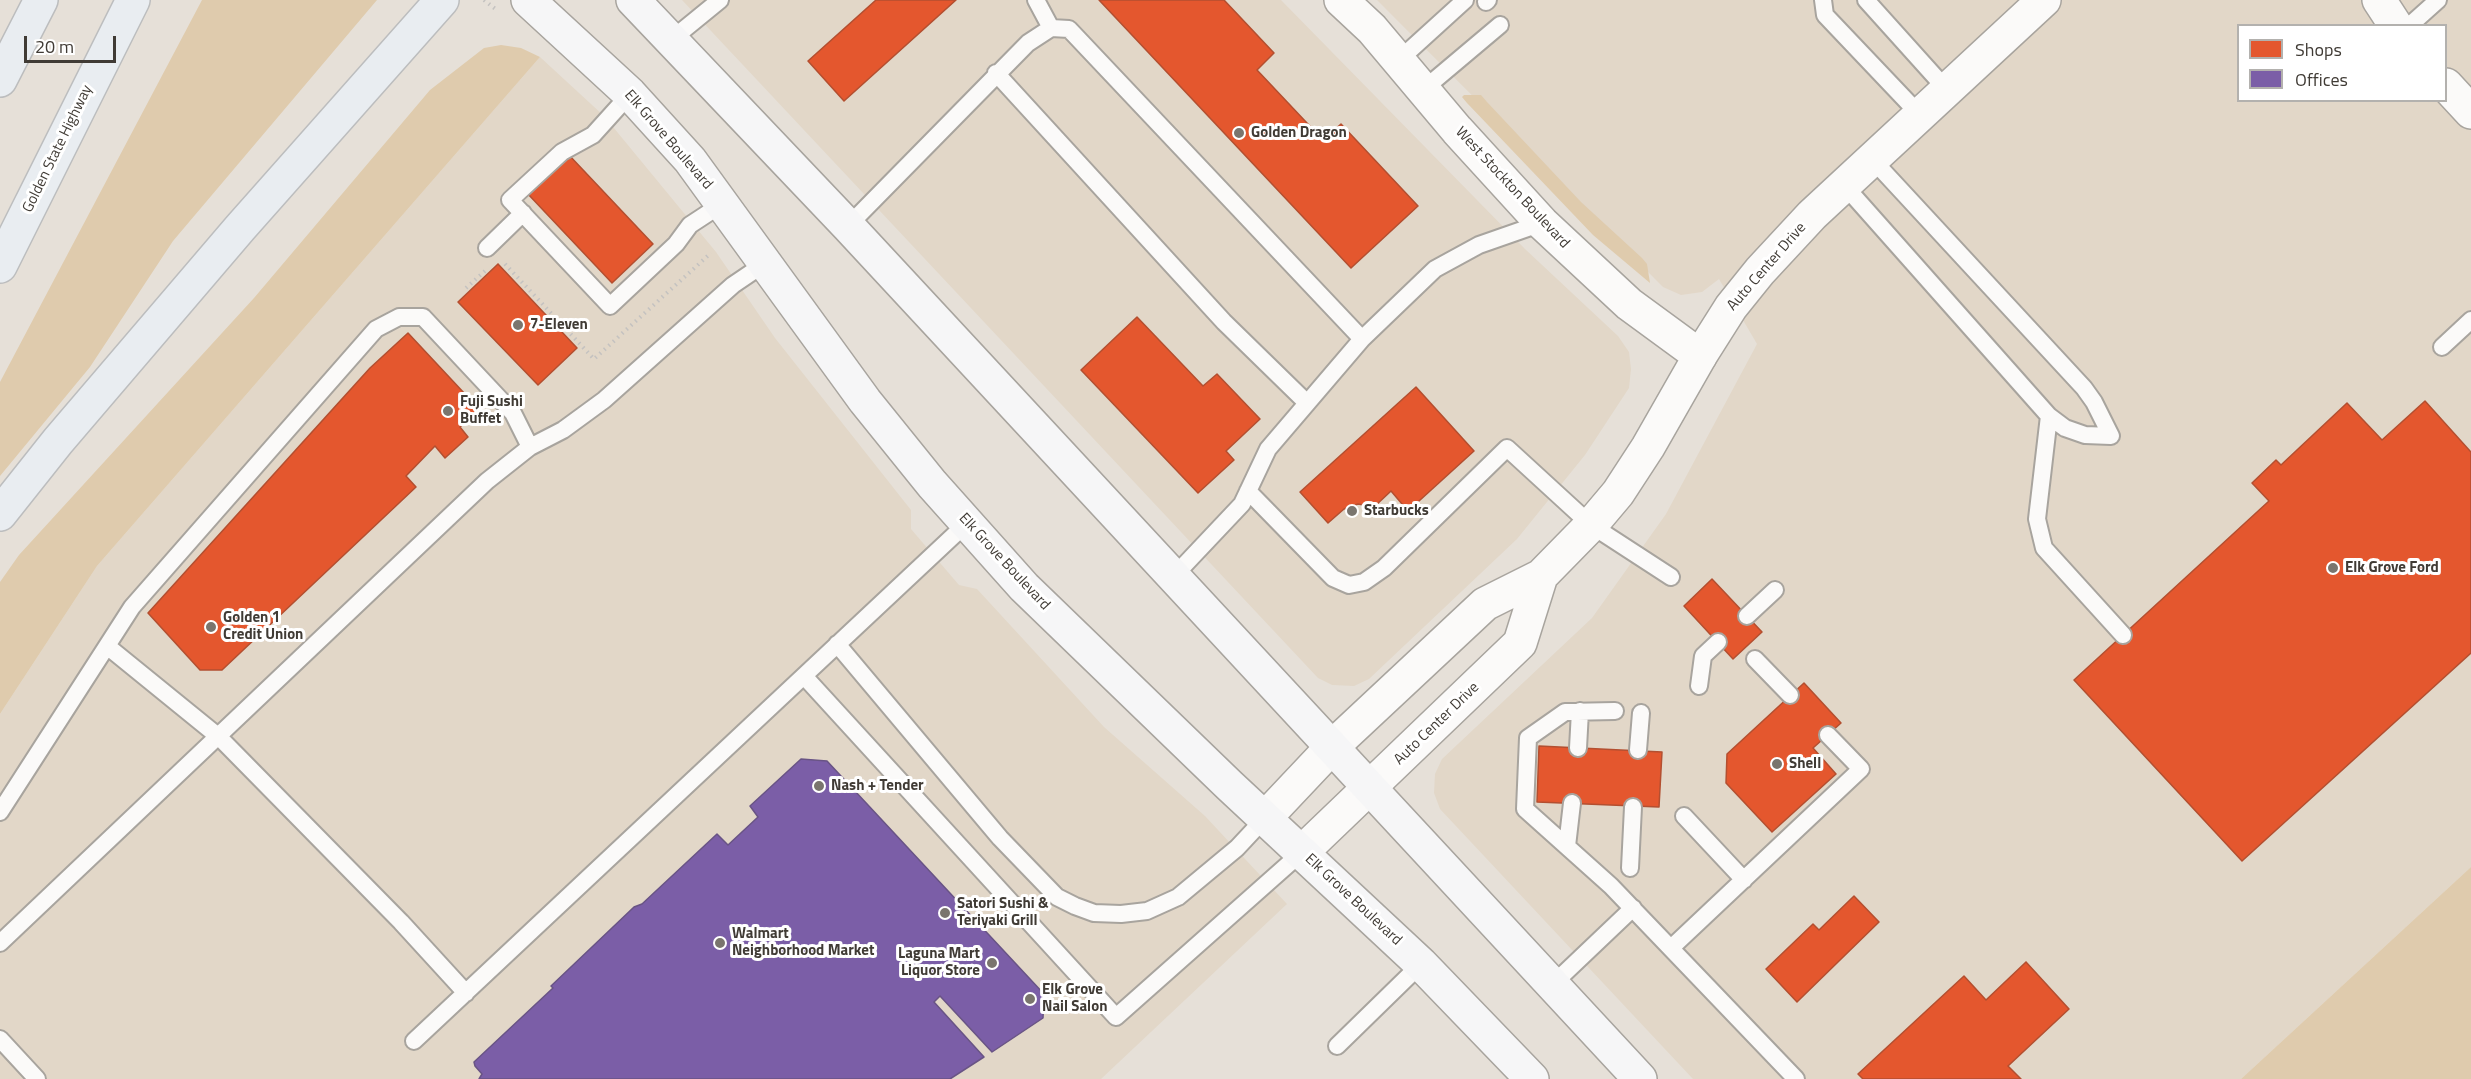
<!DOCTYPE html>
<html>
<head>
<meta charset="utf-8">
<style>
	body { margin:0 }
	#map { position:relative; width:2471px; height:1079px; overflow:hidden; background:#e6e0d8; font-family:"Titillium Web",sans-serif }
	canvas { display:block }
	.legend { position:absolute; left:2237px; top:24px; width:210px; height:78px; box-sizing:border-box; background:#fff; border:2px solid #b3b1ae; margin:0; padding:8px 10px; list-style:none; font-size:18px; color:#403b35 }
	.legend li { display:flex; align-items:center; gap:12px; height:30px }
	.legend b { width:30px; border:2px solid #b3b1ae }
	.scale { position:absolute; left:24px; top:36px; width:92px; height:27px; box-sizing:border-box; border:3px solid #403b35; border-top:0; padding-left:8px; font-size:18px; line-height:21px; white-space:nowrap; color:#403b35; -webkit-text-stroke:4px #fff; paint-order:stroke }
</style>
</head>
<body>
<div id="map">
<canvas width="2471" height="1079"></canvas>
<ul class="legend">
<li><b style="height:16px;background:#e4572e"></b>Shops</li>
<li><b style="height:16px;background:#7b5ea7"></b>Offices</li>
</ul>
<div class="scale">20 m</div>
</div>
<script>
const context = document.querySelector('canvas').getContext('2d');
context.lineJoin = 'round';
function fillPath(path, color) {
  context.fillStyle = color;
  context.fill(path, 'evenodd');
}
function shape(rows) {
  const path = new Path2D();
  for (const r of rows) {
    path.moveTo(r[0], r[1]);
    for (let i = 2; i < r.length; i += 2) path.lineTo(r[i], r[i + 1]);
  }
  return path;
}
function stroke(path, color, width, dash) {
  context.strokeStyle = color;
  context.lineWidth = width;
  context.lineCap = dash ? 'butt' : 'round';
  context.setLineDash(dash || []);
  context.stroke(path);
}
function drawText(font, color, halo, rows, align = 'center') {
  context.font = font + ' "Titillium Web",sans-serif';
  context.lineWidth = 6;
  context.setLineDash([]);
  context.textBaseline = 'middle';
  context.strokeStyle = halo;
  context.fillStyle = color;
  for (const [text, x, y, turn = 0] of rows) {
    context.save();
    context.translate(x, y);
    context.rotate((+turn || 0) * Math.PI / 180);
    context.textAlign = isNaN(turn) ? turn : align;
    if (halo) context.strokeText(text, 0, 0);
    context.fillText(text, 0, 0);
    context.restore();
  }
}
fillPath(shape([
	[682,0,1281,0,1525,249,1618,336,1629,352,1631,369,1629,388,1585,455,1517,539,1369,679,1354,686,1332,685,1318,678],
	[1377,0,2471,0,2471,867,2241,1079,1693,1079,1440,809,1434,793,1435,774,1442,759,1592,618,1666,514,1757,344,1719,279,1702,292,1681,295,1663,287],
	[2238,26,2446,26,2446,100,2238,100],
	[540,57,604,116,716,252,775,338,911,510,911,529,959,585,977,589,1104,727,1205,816,1287,904,1101,1079,0,1079,0,714,97,566]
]), '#e2d7c8');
fillPath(shape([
	[202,0,377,0,173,241,90,367,0,476,0,382],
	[501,45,521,48,540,57,97,566,0,714,0,582,19,555,254,298,430,90,484,48],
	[1464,95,1481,95,1487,102,1581,202,1642,258,1647,264,1650,283,1593,235,1467,103,1462,97],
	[2471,867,2471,1079,2241,1079]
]), '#dfcbad');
const shops = shape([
	[876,0,956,0,844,101,808,61,876,0],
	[1099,0,1224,0,1274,53,1257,70,1323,140,1341,124,1418,206,1351,268,1099,0],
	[568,154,653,244,612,283,527,193,568,154],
	[498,264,577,348,538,385,458,302,498,264],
	[1137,317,1203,386,1217,374,1260,419,1226,451,1234,460,1198,493,1081,370,1137,317],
	[408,333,479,409,460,427,468,437,445,458,435,446,406,476,416,487,222,670,200,670,148,613,370,368,408,333],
	[1416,387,1474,451,1408,511,1391,491,1374,507,1358,504,1344,509,1328,523,1300,492,1416,387],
	[2425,401,2471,452,2471,653,2242,861,2074,680,2269,501,2252,483,2276,460,2281,465,2347,403,2382,440,2425,401],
	[1712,579,1762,632,1733,659,1684,606,1712,579],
	[1804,683,1841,723,1813,748,1836,774,1772,832,1726,783,1727,754,1804,683],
	[1539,746,1662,752,1659,807,1537,802,1539,746],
	[1854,896,1879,922,1797,1002,1766,969,1813,924,1819,930,1854,896],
	[2026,962,2069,1009,2008,1066,2021,1079,1863,1079,1858,1074,1964,976,1986,1000,2026,962]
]);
fillPath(shops, '#e4572e');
stroke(shops, '#b34f30', 1.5);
const offices = shape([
	[801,759,827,761,1044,994,1043,1018,992,1052,940,996,934,1002,984,1057,950,1079,479,1079,482,1074,475,1066,474,1062,553,988,551,986,634,907,642,904,717,834,728,845,758,817,750,806,801,759]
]);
fillPath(offices, '#7b5ea7');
stroke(offices, '#695485', 1.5);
const service = shape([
	[1036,0,1051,28],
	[1823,0,1825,15,1920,115],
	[1866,0,1947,90],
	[1486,2,1488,0],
	[2409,26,2438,0],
	[671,40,720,0],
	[1399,60,1465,0],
	[996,73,1224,322,1307,403],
	[1424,89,1500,25],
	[630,94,593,135,562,152,510,200,610,306,676,244,690,225,722,204],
	[1844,185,2049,416,2065,428,2085,435,2111,436,2094,402,2084,388,1871,158],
	[848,226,1028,43,1051,28,1069,29,1362,339],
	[487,248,523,213],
	[2442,347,2471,320],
	[2049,416,2037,519,2044,548,2123,635],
	[1248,491,1333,578,1349,585,1364,582,1384,568,1507,448,1591,525,1671,577],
	[1174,576,1242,504,1268,449,1362,339,1435,269,1479,245,1542,223],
	[1747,616,1775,590],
	[837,644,1000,838,1057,897,1075,906,1094,913,1121,914,1147,911,1178,897,1237,848,1265,818],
	[107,646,219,737,401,922,466,993],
	[1755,659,1790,695],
	[804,676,1116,1017,1301,853],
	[1699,686,1703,656,1718,642],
	[1615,711,1565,712,1528,738,1525,809,1611,886,1796,1079],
	[1578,748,1580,711],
	[1638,750,1641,713],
	[0,812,132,607,376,329,399,317,423,317,513,413,530,447],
	[1684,816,1744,880],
	[1567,846,1572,803],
	[1630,868,1633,807],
	[0,943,487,481,530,447,563,430,604,400,733,285,764,264],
	[1671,948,1861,769,1828,735],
	[1552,985,1633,908],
	[0,1039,37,1079],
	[414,1041,967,523],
	[1337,1046,1421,964]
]);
const minor = shape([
	[2379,0,2396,26],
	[2446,85,2471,112],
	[1700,356,1731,307,1760,271,1812,215,2044,0]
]);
const tertiary = shape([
	[1265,818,1332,747,1485,604,1541,576,1591,525,1618,493,1648,447,1700,356,1629,304,1542,223,1457,130,1372,29,1341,0],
	[1301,853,1520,643,1541,576]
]);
const secondary = shape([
	[528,0,630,94,690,160,865,401,932,484,1024,587,1229,785,1421,964,1532,1079],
	[633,0,848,226,1640,1079]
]);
const motorway = shape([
	[0,80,41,0],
	[0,266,133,0],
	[0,514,58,441,240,228,442,0]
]);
stroke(service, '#a8a49e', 20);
stroke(minor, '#a8a49e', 36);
stroke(tertiary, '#a8a49e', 36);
stroke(secondary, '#a8a49e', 36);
stroke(motorway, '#bcbdbe', 36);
stroke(shape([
	[484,0,498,11],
	[505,264,594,359,711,253],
	[466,288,485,271]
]), '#c4c2c0', 4, [1.5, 4.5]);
stroke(service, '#fbfaf9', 16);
stroke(minor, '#fbfaf9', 33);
stroke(tertiary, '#fbfaf9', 33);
stroke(secondary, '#f6f6f7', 33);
stroke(motorway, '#e9edf1', 33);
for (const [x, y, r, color] of [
	[1239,133,6,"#7a756e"],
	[518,325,6,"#7a756e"],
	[448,411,6,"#7a756e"],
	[1352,511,6,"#7a756e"],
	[2333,568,6,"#7a756e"],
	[211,627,6,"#7a756e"],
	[1777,764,6,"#7a756e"],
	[819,786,6,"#7a756e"],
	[945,913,6,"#7a756e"],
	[720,943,6,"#7a756e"],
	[992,963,6,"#7a756e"],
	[1030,999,6,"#7a756e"]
]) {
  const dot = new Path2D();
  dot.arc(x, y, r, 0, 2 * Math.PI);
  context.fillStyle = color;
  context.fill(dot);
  stroke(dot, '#fff', 2);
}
drawText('bold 15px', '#403b35', '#fff', [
	["Golden Dragon",1251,133],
	["7-Eleven",530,325],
	["Fuji Sushi",460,402],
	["Buffet",460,419],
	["Starbucks",1364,511],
	["Elk Grove Ford",2345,568],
	["Golden 1",223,618],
	["Credit Union",223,635],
	["Shell",1789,764],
	["Nash + Tender",831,786],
	["Satori Sushi &",957,904],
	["Teriyaki Grill",957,921],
	["Walmart",732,934],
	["Neighborhood Market",732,951],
	["Laguna Mart",980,954,"right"],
	["Liquor Store",980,971,"right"],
	["Elk Grove",1042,990],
	["Nail Salon",1042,1007]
], 'left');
drawText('15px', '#403b35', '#fff', [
	["Elk Grove Boulevard",668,140,49],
	["Golden State Highway",58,149,-64],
	["West Stockton Boulevard",1512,188,47],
	["Auto Center Drive",1767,267,-49],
	["Elk Grove Boulevard",1004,562,47],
	["Auto Center Drive",1437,724,-44],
	["Elk Grove Boulevard",1353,900,43]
]);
</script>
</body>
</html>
